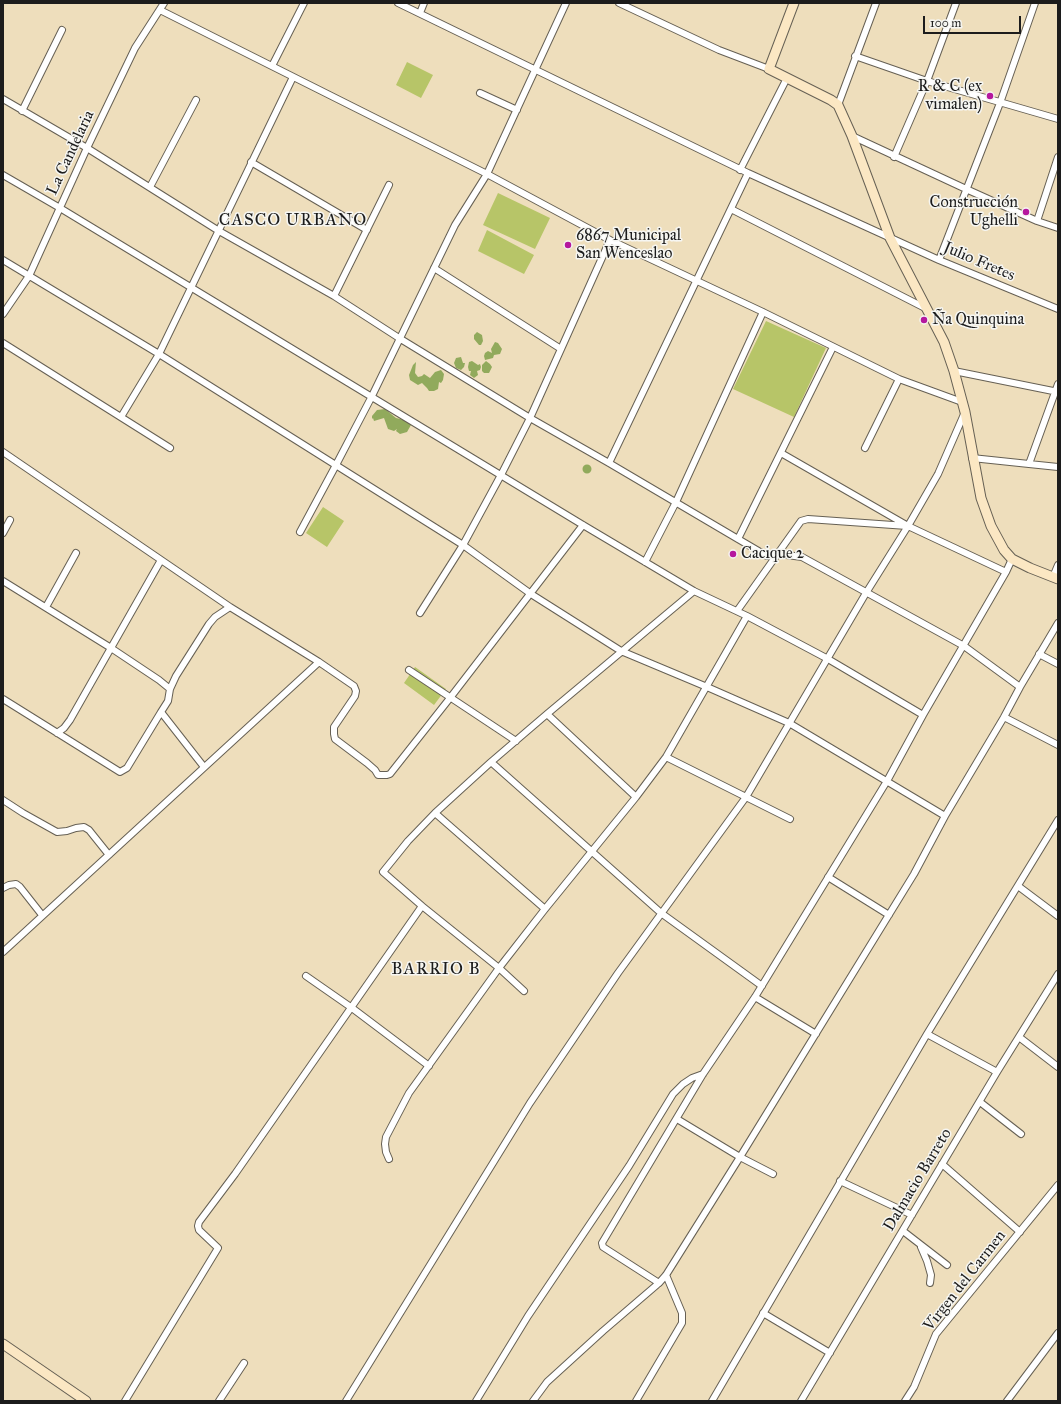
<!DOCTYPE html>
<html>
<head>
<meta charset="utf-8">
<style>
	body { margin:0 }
	#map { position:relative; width:1061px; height:1404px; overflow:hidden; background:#eedebc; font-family:"IM FELL Great Primer",serif }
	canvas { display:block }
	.frame { position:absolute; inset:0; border:4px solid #1c1c1c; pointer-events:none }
	.scale { position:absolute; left:923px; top:16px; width:98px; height:18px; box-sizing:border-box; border:2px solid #1c1c1c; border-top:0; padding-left:5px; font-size:12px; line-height:14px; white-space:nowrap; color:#1c1c1c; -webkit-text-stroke:3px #f6f6f2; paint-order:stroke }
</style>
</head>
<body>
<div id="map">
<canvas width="1061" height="1404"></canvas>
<div class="frame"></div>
<div class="scale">100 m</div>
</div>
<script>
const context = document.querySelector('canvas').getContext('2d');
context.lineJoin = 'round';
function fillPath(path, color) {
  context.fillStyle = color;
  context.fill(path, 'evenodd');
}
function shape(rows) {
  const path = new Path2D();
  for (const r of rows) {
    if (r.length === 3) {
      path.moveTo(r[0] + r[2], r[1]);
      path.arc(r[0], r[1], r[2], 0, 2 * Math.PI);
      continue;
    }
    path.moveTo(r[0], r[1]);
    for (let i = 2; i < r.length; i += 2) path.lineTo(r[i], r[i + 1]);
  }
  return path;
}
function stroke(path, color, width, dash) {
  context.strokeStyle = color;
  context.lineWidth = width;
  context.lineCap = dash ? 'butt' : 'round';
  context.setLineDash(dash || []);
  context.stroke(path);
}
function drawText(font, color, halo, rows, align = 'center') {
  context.font = font + ' "IM FELL Great Primer",serif';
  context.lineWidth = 3;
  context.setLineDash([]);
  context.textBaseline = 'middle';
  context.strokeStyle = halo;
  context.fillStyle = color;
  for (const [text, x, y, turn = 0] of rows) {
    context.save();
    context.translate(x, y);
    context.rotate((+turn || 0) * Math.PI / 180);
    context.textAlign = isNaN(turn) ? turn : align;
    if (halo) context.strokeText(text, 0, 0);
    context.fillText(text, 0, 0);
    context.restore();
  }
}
fillPath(shape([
	[407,62,433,75,421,98,396,85],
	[498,193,550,218,535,249,483,225],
	[487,230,534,255,524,274,478,251],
	[766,321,826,348,794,417,733,389],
	[323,507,344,521,327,547,306,533],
	[415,667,446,689,434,705,404,683]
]), '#b7c568');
fillPath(shape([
	[477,332,482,335,483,341,481,345,479,345,474,339,474,335],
	[495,342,498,343,502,349,500,354,494,355,493,358,485,360,484,356,485,353,488,351,492,353,491,349],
	[461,357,463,363,465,363,464,367,461,370,456,368,454,363,456,358],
	[472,361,478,365,480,364,481,367,480,370,477,371,478,375,474,378,470,375,471,371,469,371,468,367,469,362],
	[486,361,490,364,492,367,489,373,484,373,482,371,482,365],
	[416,362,415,373,418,377,422,376,424,374,430,378,435,372,441,370,444,374,443,380,441,383,439,382,438,389,434,391,429,391,427,388,422,383,418,385,410,380,409,375,413,365],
	[385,409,396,418,409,421,411,425,407,432,400,434,396,431,397,429,394,431,388,429,384,418,374,421,373,418,372,419,372,416,377,410],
	[587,469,4.5]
]), '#91aa5c');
const minor = shape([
	[398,3,748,173,939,260,1058,309],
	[619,3,719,50,769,69],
	[160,10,487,174,610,240,763,312,899,379,962,402],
	[420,13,424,3],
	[855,56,927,81,1058,119],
	[272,66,304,3],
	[480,93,517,110],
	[3,99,87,148,219,231,334,296,399,338,530,418,609,463,738,539,767,556,779,554,802,557,964,646,1020,687],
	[838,105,876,3],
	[22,111,62,30],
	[852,136,966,189,1037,221,1058,228],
	[894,157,927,81,956,3],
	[251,162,367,230],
	[740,170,787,78],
	[3,175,60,208,583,525,694,591,747,616,666,757,636,797,545,909,499,968,409,1093,386,1137,385,1144,386,1152,389,1159],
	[150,187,196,100],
	[731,209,927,309],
	[1037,221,1058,157],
	[3,260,159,354,463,545,531,594,621,651,707,687,789,723,945,816],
	[939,260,1000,103,1035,3],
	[434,268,561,349],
	[334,296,389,185],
	[3,314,29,276,87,148,135,48,164,3],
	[3,343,170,448],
	[954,371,1058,392],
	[121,417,159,354,293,77],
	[865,448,899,379],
	[3,452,230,607],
	[781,453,908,526,1006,572],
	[972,458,1029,464,1058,384],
	[609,463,748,173],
	[1029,464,1058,467],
	[300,532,336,465,371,398,455,225,487,174,566,3],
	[3,533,10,520],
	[738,539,833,347],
	[645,562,676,502,763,312],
	[1053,577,1058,565],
	[3,581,111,648,159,680,170,689,168,701,161,712,204,767],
	[46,607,76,553],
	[737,611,801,521,808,519,907,526],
	[420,613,463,545,501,475,530,418,610,240],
	[747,616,828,659,923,715],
	[1039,654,1058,664],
	[409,670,516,741],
	[170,689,176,676,209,624,215,617,230,607,319,662,354,686,356,691,355,696,334,727,334,734,335,739,367,763,375,770,378,775,387,775,390,774,450,698,583,525],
	[3,699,120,772,127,768,161,712],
	[547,714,636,797],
	[1004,717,1058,745],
	[57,733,64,728,70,720,161,560],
	[666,757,790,819],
	[491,762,661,913,762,986],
	[3,800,23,813,57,832,67,831,76,828,84,827,89,830,109,855],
	[435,813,545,909],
	[828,877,889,915],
	[1018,886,1058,916],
	[3,888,9,885,16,884,20,887,42,915],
	[3,952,319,662],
	[306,976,352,1008,429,1066],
	[524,991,499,968,422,906,383,872,408,841,435,813,491,762,547,714,694,591],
	[755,997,816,1034],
	[927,1034,997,1072],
	[1019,1037,1058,1067],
	[980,1102,1021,1134],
	[677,1119,740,1157,773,1174],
	[942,1164,1020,1232],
	[840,1181,912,1215],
	[903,1231,947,1265],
	[921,1247,927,1261,931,1275,930,1283],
	[659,1283,666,1275,740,1157,914,874,945,816,1004,717,1020,687,1058,623],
	[763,1313,830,1353],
	[125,1401,218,1248,199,1230,198,1226,199,1222,235,1174,422,906],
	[219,1401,244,1363],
	[346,1401,530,1103,618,973,746,797,866,593,908,526,938,474,965,412],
	[476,1401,528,1316,629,1166,673,1094,683,1084,692,1078,703,1074],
	[533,1401,547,1382,603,1331,659,1283,603,1247,602,1243,703,1074,755,997,887,781,923,715,1006,572,1012,559],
	[636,1401,682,1323,682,1313,666,1275],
	[712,1401,927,1034,1058,820],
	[801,1401,997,1072,1058,974],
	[905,1401,914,1387,936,1334,1058,1185],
	[1007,1401,1058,1333]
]);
const secondary = shape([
	[794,3,769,69,831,100,838,105,852,136,890,238,944,342,954,371,965,412,981,498,991,526,1004,550,1012,559,1030,568,1058,579],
	[3,1344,86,1401]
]);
stroke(minor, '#666054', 8);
stroke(secondary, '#666054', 11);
stroke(minor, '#fff', 6);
stroke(secondary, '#fbe7c3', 9);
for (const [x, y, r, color] of [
	[990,96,4,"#b5179e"],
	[1026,212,4,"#b5179e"],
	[568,245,4,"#b5179e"],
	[924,320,4,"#b5179e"],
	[733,554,4,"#b5179e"]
]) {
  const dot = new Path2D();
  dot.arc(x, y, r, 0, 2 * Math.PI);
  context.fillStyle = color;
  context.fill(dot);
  stroke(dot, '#f6f6f2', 1.5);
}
drawText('16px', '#1c1c1c', '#f6f6f2', [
	["R & C (ex",982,87,"right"],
	["vimalen)",982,105,"right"],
	["Construcción",1018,203,"right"],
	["Ughelli",1018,221,"right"],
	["6867 Municipal",576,236],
	["San Wenceslao",576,254],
	["Ña Quinquina",932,320],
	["Cacique 2",741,554]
], 'left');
drawText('16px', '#1c1c1c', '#f6f6f2', [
	["La Candelaria",71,153,-65],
	["Julio Fretes",979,262,23],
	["Dalmacio Barreto",918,1180,-59],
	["Virgen del Carmen",965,1281,-52]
]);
context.letterSpacing = '1px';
drawText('17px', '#1c1c1c', '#f6f6f2', [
	["CASCO URBANO",293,221],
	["BARRIO B",436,970]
]);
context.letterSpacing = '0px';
</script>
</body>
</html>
